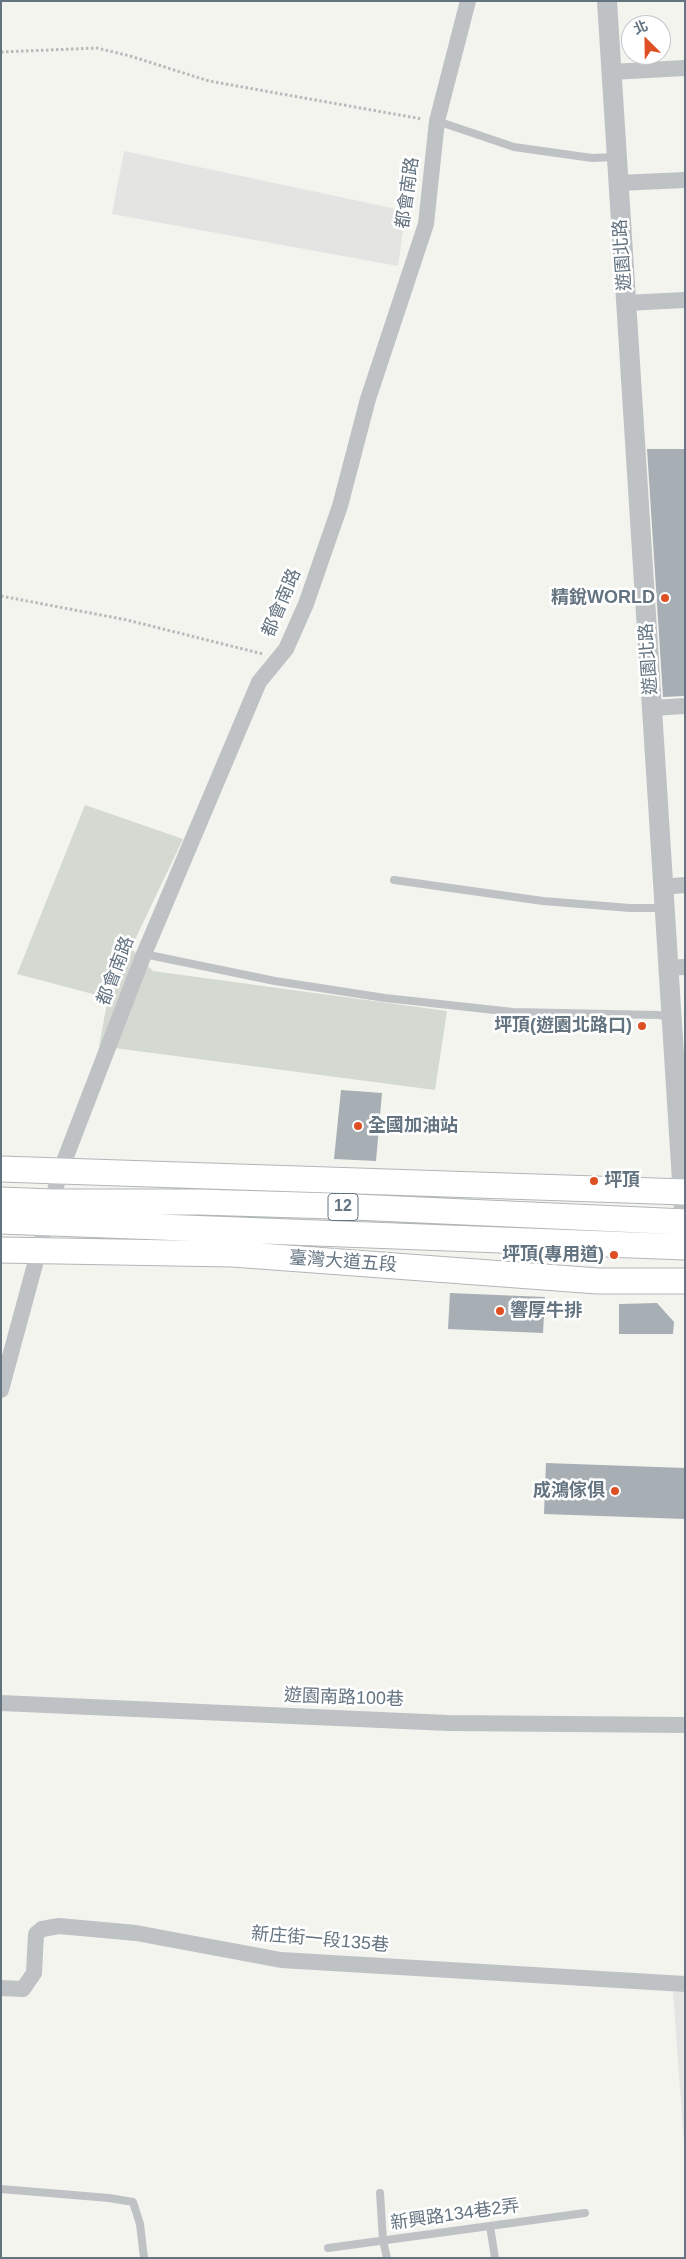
<!DOCTYPE html>
<html>
<head>
<meta charset="utf-8">
<style>
	body { margin:0 }
	#map { position:relative; width:686px; height:2259px; overflow:hidden; background:#f4f4ef; font-family:Helvetica,"Noto Sans TC",sans-serif }
	canvas { display:block }
	.frame { position:absolute; inset:0; border:2px solid #637380; pointer-events:none }
	.north { position:absolute; left:621px; top:15px; width:50px; height:50px; box-sizing:border-box; background:#fff; border:1px solid #c1c7cc; border-radius:50%; rotate:337deg; font-size:14px; font-weight:700; line-height:20px; text-align:center; color:#637380 }
	.north::after { content:''; display:block; margin:auto; width:18px; height:22px; background:#df4f24; clip-path:polygon(50% 0,100% 100%,50% 72%,0 100%) }
</style>
</head>
<body>
<div id="map">
<canvas width="686" height="2259"></canvas>
<div class="frame"></div>
<div class="north">北</div>
</div>
<script>
const context = document.querySelector('canvas').getContext('2d');
context.lineJoin = 'round';
function fillPath(path, color) {
  context.fillStyle = color;
  context.fill(path, 'evenodd');
}
function shape(rows) {
  const path = new Path2D();
  for (const r of rows) {
    path.moveTo(r[0], r[1]);
    for (let i = 2; i < r.length; i += 2) path.lineTo(r[i], r[i + 1]);
  }
  return path;
}
function stroke(path, color, width, dash) {
  context.strokeStyle = color;
  context.lineWidth = width;
  context.lineCap = dash ? 'butt' : 'round';
  context.setLineDash(dash || []);
  context.stroke(path);
}
function drawText(font, color, halo, rows, align = 'center') {
  context.font = font + ' Helvetica,"Noto Sans TC",sans-serif';
  context.lineWidth = 5;
  context.setLineDash([]);
  context.textBaseline = 'middle';
  context.strokeStyle = halo;
  context.fillStyle = color;
  for (const [text, x, y, turn = 0] of rows) {
    context.save();
    context.translate(x, y);
    context.rotate((+turn || 0) * Math.PI / 180);
    context.textAlign = isNaN(turn) ? turn : align;
    if (halo) context.strokeText(text, 0, 0);
    context.fillText(text, 0, 0);
    context.restore();
  }
}
fillPath(shape([
	[124,151,406,211,398,266,112,214],
	[673,1991,685,1992,685,2159]
]), '#e4e5e3');
fillPath(shape([
	[85,805,183,839,131,948,153,971,447,1011,435,1090,99,1046,108,998,17,974]
]), '#d4dad1');
fillPath(shape([
	[647,449,685,449,685,696,663,697],
	[341,1090,382,1093,376,1161,334,1159],
	[450,1293,545,1297,543,1333,448,1329],
	[657,1303,674,1322,673,1334,619,1334,619,1304],
	[546,1463,685,1468,685,1519,544,1514]
]), '#a7afb4');
const primary = shape([
	[1,1169,685,1192],
	[1,1200,52,1202,200,1202,333,1206,685,1222],
	[1,1221,685,1247],
	[1,1250,233,1254,598,1281,685,1281]
]);
stroke(primary, '#b1b6b9', 27);
stroke(shape([
	[1,52,97,48,130,56,209,81,422,119],
	[1,596,127,620,263,654]
]), '#b8babc', 3, [2.5, 2.5]);
stroke(shape([
	[437,121,514,147,592,158,615,157],
	[394,880,543,901,630,908,663,908],
	[144,954,275,981,385,998,513,1012,659,1015,670,1018],
	[1,2189,109,2198,133,2202,140,2224,144,2258],
	[380,2193,383,2240,387,2258],
	[490,2226,495,2258],
	[328,2248,585,2213]
]), '#bec2c5', 8);
stroke(shape([
	[611,72,685,68],
	[618,183,685,180],
	[626,303,685,300],
	[652,708,685,706],
	[663,887,685,885],
	[668,968,685,967],
	[1,1390,60,1172,144,954,259,682,286,649,306,604,340,506,368,399,426,224,437,121,468,1],
	[1,1703,448,1723,685,1725],
	[1,1988,23,1989,34,1973,36,1934,42,1929,59,1926,136,1933,281,1960,685,1984]
]), '#bec2c5', 16);
stroke(shape([
	[607,1,685,1228]
]), '#bec2c5', 20);
stroke(primary, '#fff', 25);
for (const [x, y, r, color] of [
	[665,598,5,"#df4f24"],
	[642,1026,5,"#df4f24"],
	[358,1126,5,"#df4f24"],
	[594,1181,5,"#df4f24"],
	[614,1255,5,"#df4f24"],
	[500,1311,5,"#df4f24"],
	[615,1491,5,"#df4f24"]
]) {
  const dot = new Path2D();
  dot.arc(x, y, r, 0, 2 * Math.PI);
  context.fillStyle = color;
  context.fill(dot);
  stroke(dot, '#fff', 2);
}
for (const [x, y, w] of [
	[343,1207,30]
]) {
  const box = new Path2D();
  box.roundRect(x - w / 2, y - 13.5, w, 27, 4);
  context.fillStyle = '#fff';
  context.fill(box);
  stroke(box, '#637380', 1);
}
drawText('bold 16px', '#637380', null, [
	["12",343,1207]
]);
drawText('18px', '#637380', '#fff', [
	["都會南路",408,193,-82],
	["遊園北路",623,255,-94],
	["都會南路",282,603,-67],
	["遊園北路",649,659,-94],
	["都會南路",116,971,-69],
	["臺灣大道五段",343,1262,4],
	["遊園南路100巷",344,1698,2],
	["新庄街一段135巷",320,1940,5],
	["新興路134巷2弄",455,2215,-8]
]);
drawText('bold 18px', '#637380', '#fff', [
	["精銳WORLD",655,598],
	["坪頂(遊園北路口)",632,1026],
	["全國加油站",368,1126,"left"],
	["坪頂",604,1181,"left"],
	["坪頂(專用道)",604,1255],
	["響厚牛排",510,1311,"left"],
	["成鴻傢俱",605,1491]
], 'right');
</script>
</body>
</html>
